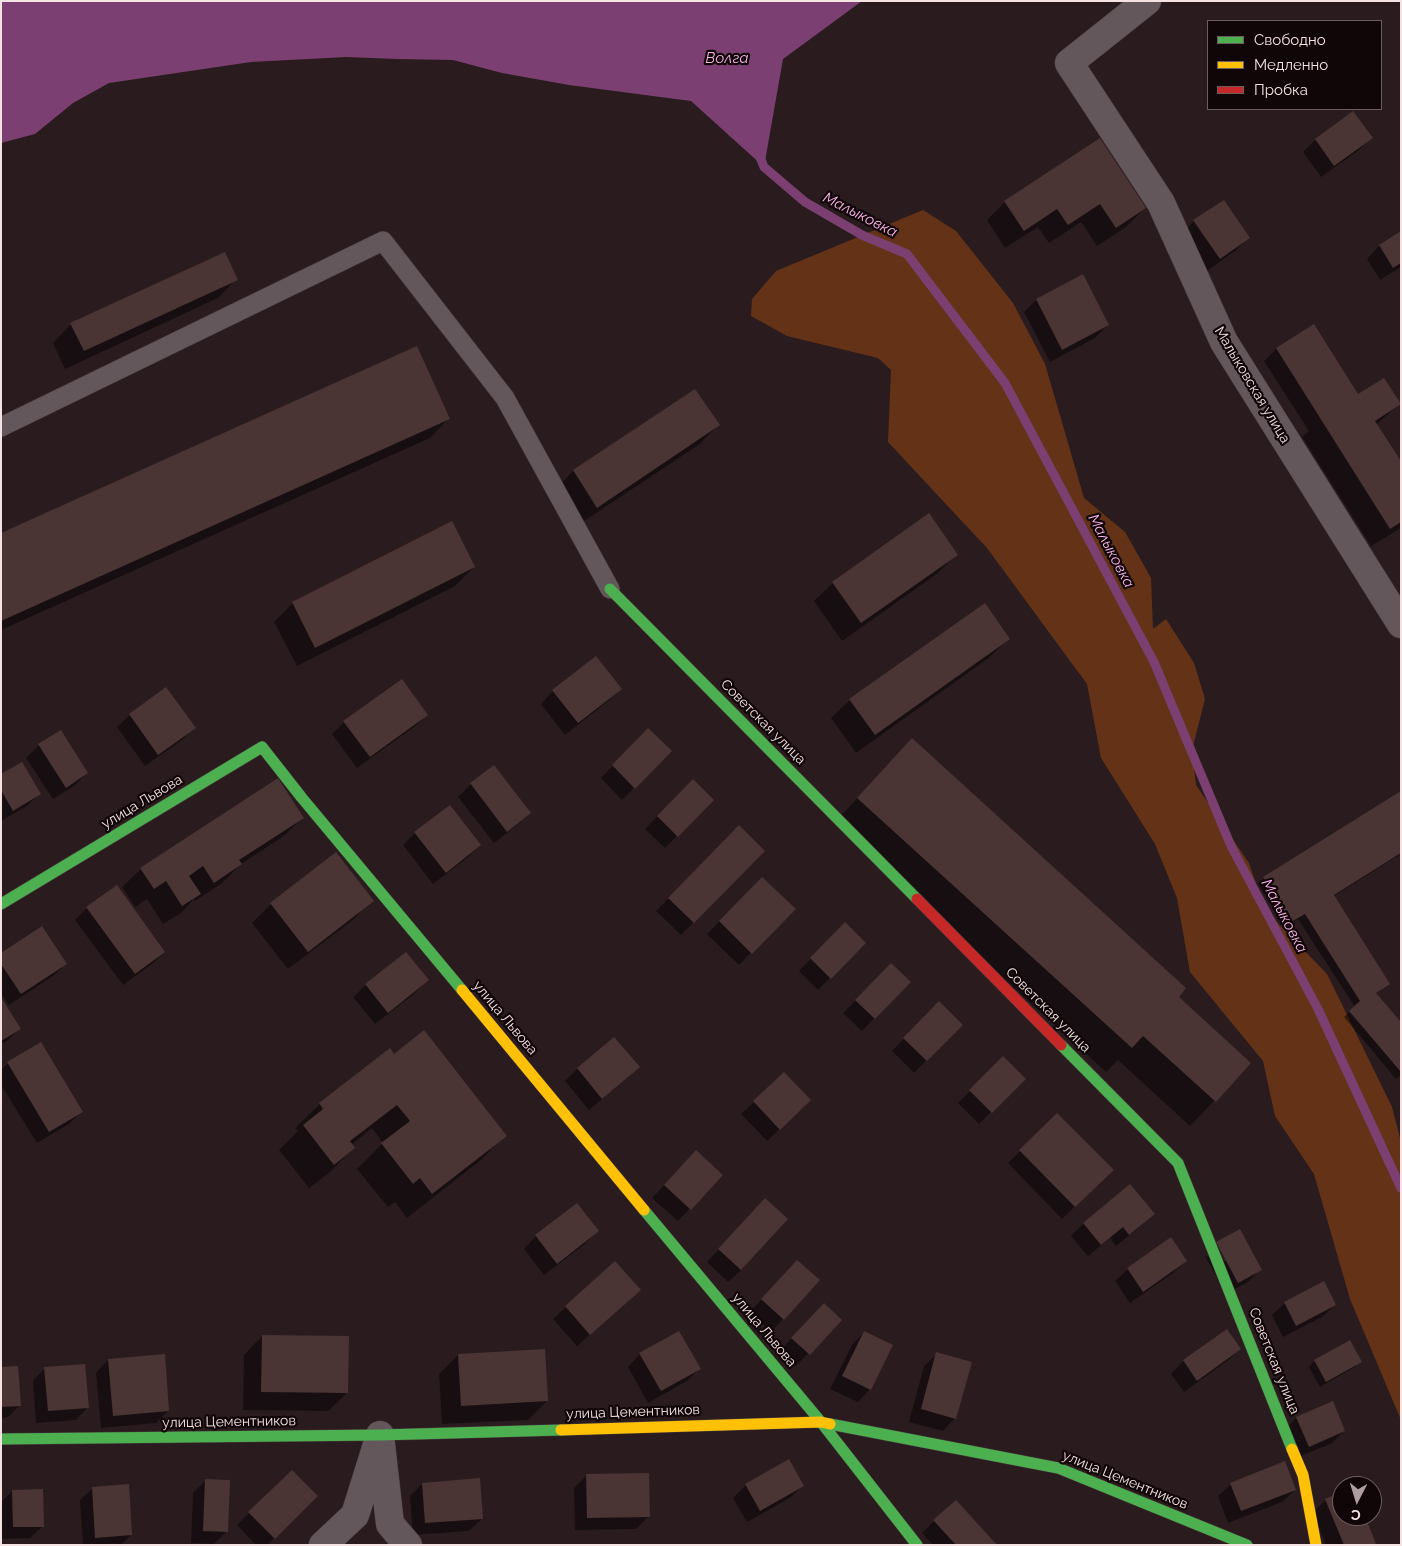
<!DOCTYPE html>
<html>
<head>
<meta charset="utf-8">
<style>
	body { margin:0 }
	#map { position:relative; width:1402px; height:1546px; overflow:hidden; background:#2a1c1e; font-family:Raleway,sans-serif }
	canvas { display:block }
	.frame { position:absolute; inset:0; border:2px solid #f5e2e3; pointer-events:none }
	.legend { position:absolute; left:1207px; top:20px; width:175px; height:90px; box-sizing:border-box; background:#100507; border:1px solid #6c5d5f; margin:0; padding:6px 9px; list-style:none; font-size:15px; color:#f5e2e3 }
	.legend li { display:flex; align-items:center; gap:10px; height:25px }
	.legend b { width:25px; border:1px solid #6c5d5f }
	.north { position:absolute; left:1332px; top:1476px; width:50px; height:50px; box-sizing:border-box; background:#100507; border:1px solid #6c5d5f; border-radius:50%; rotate:185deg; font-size:14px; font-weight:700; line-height:20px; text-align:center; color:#f5e2e3 }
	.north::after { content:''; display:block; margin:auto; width:18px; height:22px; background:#ae9d9e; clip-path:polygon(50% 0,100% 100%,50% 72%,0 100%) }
</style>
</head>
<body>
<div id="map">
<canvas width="1402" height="1546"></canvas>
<div class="frame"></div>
<ul class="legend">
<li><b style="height:6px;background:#4caf50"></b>Свободно</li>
<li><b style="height:6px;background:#ffc107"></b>Медленно</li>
<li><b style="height:6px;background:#c62828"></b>Пробка</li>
</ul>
<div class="north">С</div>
</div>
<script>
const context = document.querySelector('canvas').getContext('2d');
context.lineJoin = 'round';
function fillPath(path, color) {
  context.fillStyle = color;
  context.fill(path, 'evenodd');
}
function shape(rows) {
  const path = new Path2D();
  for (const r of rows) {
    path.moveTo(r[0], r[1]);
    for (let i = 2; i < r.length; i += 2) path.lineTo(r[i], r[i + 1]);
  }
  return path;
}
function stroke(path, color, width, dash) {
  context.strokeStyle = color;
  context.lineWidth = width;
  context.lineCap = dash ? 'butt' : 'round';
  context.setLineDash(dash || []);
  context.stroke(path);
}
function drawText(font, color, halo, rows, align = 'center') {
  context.font = font + ' Raleway,sans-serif';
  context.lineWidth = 4.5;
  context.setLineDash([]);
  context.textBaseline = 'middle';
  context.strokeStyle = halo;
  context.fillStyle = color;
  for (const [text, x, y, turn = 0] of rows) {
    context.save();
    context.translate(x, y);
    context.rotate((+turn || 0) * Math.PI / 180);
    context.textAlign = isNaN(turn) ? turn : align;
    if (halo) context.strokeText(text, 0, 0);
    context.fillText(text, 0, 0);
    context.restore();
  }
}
fillPath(shape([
	[923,210,956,231,1013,303,1045,364,1084,498,1125,532,1151,578,1153,629,1166,619,1194,663,1205,699,1192,750,1196,785,1249,863,1265,910,1327,974,1392,1107,1401,1142,1401,1420,1350,1299,1314,1174,1275,1116,1263,1061,1190,972,1177,898,1155,844,1101,758,1087,684,987,548,888,442,891,370,878,358,787,336,751,316,752,299,776,271]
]), '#643317');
fillPath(shape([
	[1,1,862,1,783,59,764,167,691,101,569,85,502,73,453,60,397,59,346,57,251,62,109,83,73,103,35,134,1,143]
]), '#7b4071');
fillPath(shape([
	[1352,112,1371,138,1359,150,1321,177,1303,152,1315,140],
	[1100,140,1145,208,1126,227,1097,246,1081,222,1049,243,1038,227,1005,248,987,220,1005,202],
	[1223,201,1249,238,1236,250,1207,271,1182,234,1194,221],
	[1401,233,1401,267,1380,280,1367,259,1379,246],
	[1082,276,1108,325,1095,338,1050,362,1024,312,1036,300],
	[236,279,218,298,65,369,53,343,71,324],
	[1313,326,1353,397,1399,404,1376,425,1401,464,1401,528,1371,546,1302,437,1309,431,1264,361,1276,349],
	[694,391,718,425,700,444,578,525,555,490,573,471],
	[448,419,430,438,1,630,1,534],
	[928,515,957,554,938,573,842,641,814,601,833,583],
	[451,523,474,567,455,586,297,666,274,622,293,603],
	[1009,638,990,657,856,753,831,718,850,700],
	[166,689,194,728,182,740,145,766,117,727,130,715],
	[621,689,608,701,565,735,541,704,553,691],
	[427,715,414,727,357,768,332,734,344,722],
	[648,730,670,751,622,800,601,778],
	[61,732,87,773,74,786,53,799,26,758,39,745],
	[912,740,1177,997,1250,1063,1190,1126,1118,1060,1106,1072,834,823],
	[494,767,530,813,517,825,494,843,458,797,471,784],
	[1,775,39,794,27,806,1,821],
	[693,780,713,800,665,848,645,829],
	[1401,793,1401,854,1334,896,1389,984,1375,994,1401,1024,1401,1075,1396,1079,1344,1017,1355,1007,1298,919,1285,927,1258,884,1264,878],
	[303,817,284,836,241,864,222,883,195,901,194,899,181,913,163,924,147,899,135,907,122,887,141,869],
	[739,827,763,851,681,935,656,911],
	[415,833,480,845,467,858,433,884,403,845],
	[335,853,372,900,354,919,288,969,252,923,271,904],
	[762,878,794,909,739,965,707,934],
	[87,908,164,952,152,964,123,985,75,920],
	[845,924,864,943,818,990,799,971],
	[1,955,66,964,53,976,9,1005,1,994],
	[891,965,909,982,862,1031,843,1013],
	[427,980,415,993,375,1024,353,997,366,985],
	[1,999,19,1029,7,1041,1,1044],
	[939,1003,961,1025,914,1073,892,1051],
	[614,1038,638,1067,626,1079,589,1110,565,1081,577,1069],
	[389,1050,394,1055,505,1136,481,1160,407,1218,395,1202,388,1207,357,1169,383,1143,372,1128,351,1145,354,1148,329,1173,309,1188,279,1150,298,1131,295,1128,320,1104],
	[1003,1058,1024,1079,979,1124,958,1103],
	[8,1063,81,1112,69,1124,37,1143,1,1085,1,1070],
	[784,1074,797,1113,767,1141,741,1114],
	[1057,1115,1112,1170,1062,1219,1008,1163],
	[684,1164,721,1175,678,1221,652,1198],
	[1130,1186,1153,1214,1141,1226,1116,1246,1110,1238,1088,1256,1071,1236,1083,1224],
	[577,1204,597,1231,585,1244,544,1275,524,1249,536,1236],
	[753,1212,741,1270,728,1282,707,1262],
	[1205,1256,1260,1270,1248,1282,1226,1294],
	[1186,1261,1173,1273,1130,1303,1115,1281,1128,1269],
	[785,1274,819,1280,771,1332,750,1312],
	[627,1302,577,1346,553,1319,566,1307],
	[1285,1303,1335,1305,1322,1317,1283,1337,1272,1315],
	[811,1317,840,1320,796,1366,780,1351],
	[1227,1331,1240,1349,1227,1361,1184,1392,1171,1374,1183,1361],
	[864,1332,870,1389,858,1402,830,1389,852,1345],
	[262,1336,347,1393,328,1411,243,1410,244,1355],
	[1350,1342,1360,1361,1355,1367,1320,1387,1309,1367,1314,1361],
	[640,1354,699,1369,687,1381,648,1403,628,1367],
	[937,1354,955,1418,943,1431,909,1422,924,1366],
	[458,1355,547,1401,528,1420,442,1424,439,1374],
	[108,1360,168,1411,156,1423,101,1428,96,1373],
	[1,1368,20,1405,8,1417,1,1418],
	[45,1368,88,1407,76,1420,36,1423,33,1381],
	[1296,1418,1344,1431,1332,1443,1296,1458,1284,1430],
	[789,1461,802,1486,790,1498,747,1522,733,1498,746,1485],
	[292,1471,316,1496,267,1545,256,1545,237,1525],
	[587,1475,649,1516,636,1529,575,1530,574,1488],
	[206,1480,227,1531,214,1544,191,1543,193,1493],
	[422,1484,482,1519,469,1531,413,1535,410,1496],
	[1231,1484,1295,1490,1282,1502,1228,1523,1218,1496],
	[93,1488,131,1535,121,1545,83,1545,80,1500],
	[12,1491,43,1526,30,1538,1,1539,1,1502],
	[1342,1493,1342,1516,1364,1516,1375,1544,1374,1545,1326,1545,1313,1512,1326,1500],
	[934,1521,995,1545,933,1545,922,1533]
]), '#0007');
stroke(shape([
	[760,157,764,167,805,202,862,235,907,254,1005,383,1154,662,1231,846,1318,1009,1401,1188]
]), '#7b4071', 9);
fillPath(shape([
	[1353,111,1373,138,1334,166,1315,139],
	[1100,138,1146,208,1116,228,1100,204,1068,225,1057,209,1024,231,1004,201],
	[1224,200,1250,238,1220,259,1193,220],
	[1401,231,1401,263,1393,268,1379,245],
	[225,252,238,280,84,351,70,323],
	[1083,274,1109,325,1062,350,1036,299],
	[1314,324,1358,394,1384,378,1401,404,1375,421,1401,461,1401,522,1390,529,1276,348],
	[417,346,450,419,1,621,1,533],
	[695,389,720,425,597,508,573,470],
	[929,513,958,555,861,623,832,582],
	[452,521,475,567,315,648,292,602],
	[985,603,1010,639,875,735,849,699],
	[596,656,622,689,578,723,552,690],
	[402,679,428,715,370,757,343,721],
	[166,687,196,728,158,755,129,714],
	[648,728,672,751,635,789,612,765],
	[61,730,88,773,66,788,38,744],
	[912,738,1186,988,1179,997,1251,1063,1216,1102,1143,1036,1132,1048,857,798],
	[22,762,41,794,13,811,1,790,1,774],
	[494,765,531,813,507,832,470,783],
	[278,778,304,818,239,860,242,864,214,883,203,866,189,876,201,894,182,906,166,881,154,889,140,868],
	[693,779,714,800,678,837,657,816],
	[1401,791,1401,853,1334,895,1390,984,1376,993,1401,1022,1401,1072,1349,1011,1360,1001,1305,914,1291,922,1263,877],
	[450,805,481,845,446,873,414,832],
	[739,825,765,851,694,923,668,898],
	[336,852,374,901,308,952,270,903],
	[762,877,796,909,752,954,719,921],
	[117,885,165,952,135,974,86,907],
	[845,922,866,943,831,979,810,958],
	[42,926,67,964,21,994,1,964,1,953],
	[406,952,429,980,388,1013,365,984],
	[891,963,911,982,875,1019,855,1000],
	[1,997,21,1029,1,1041],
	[939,1001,963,1025,927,1061,903,1038],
	[424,1030,507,1136,432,1194,420,1178,413,1184,381,1143,410,1121,397,1105,350,1141,355,1148,334,1165,303,1125,323,1109,319,1103,390,1048,394,1054],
	[614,1037,640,1067,602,1099,577,1068],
	[41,1042,83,1112,49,1132,7,1062],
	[1003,1056,1026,1079,992,1113,969,1090],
	[784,1072,811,1100,780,1130,753,1101],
	[1057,1113,1114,1170,1075,1207,1019,1150],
	[696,1150,723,1175,691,1210,664,1185],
	[1130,1184,1155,1214,1129,1235,1123,1227,1101,1245,1083,1223],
	[765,1198,788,1219,741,1270,718,1249],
	[577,1203,599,1231,557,1264,535,1235],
	[1240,1229,1262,1270,1238,1283,1216,1242],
	[1171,1237,1187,1261,1143,1292,1127,1268],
	[797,1260,820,1280,784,1320,761,1299],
	[615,1261,641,1290,590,1335,565,1306],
	[1324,1281,1336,1305,1296,1326,1284,1302],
	[824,1303,842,1320,810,1355,791,1338],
	[1227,1329,1241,1349,1197,1381,1183,1360],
	[679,1331,701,1369,661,1391,639,1353],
	[864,1331,893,1345,871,1390,842,1376],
	[262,1335,349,1336,348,1393,261,1392],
	[1350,1340,1362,1362,1326,1382,1314,1360],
	[545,1349,548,1401,461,1406,458,1354],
	[936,1352,972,1362,956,1419,921,1409],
	[165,1354,169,1411,113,1416,108,1359],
	[85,1364,89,1408,48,1411,44,1367],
	[18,1366,21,1406,1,1407,1,1367],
	[1333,1401,1345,1431,1309,1447,1296,1417],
	[789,1459,804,1486,760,1511,745,1484],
	[1285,1461,1296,1490,1241,1511,1230,1483],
	[292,1470,318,1496,275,1539,248,1512],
	[649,1473,650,1517,587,1518,586,1474],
	[480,1478,483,1519,425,1523,422,1483],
	[205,1479,230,1480,228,1532,203,1531],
	[129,1484,132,1535,95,1538,92,1487],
	[43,1489,44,1527,13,1527,12,1490],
	[1342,1492,1342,1516,1365,1516,1376,1544,1344,1545,1325,1499],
	[956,1500,997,1545,956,1545,933,1520]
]), '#4a3534');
const lane = shape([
	[1,427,383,241,505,398,610,589]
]);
const street = shape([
	[1147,1,1069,63,1161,203,1224,342,1401,624],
	[381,1444,390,1524,408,1545],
	[323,1545,355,1515,380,1435]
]);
const fast = shape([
	[610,589,917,899],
	[1,904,262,747,302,798,462,990],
	[1061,1045,1178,1163,1292,1449],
	[644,1210,821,1422,917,1545],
	[830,1424,1058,1468,1247,1545],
	[1,1439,380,1435,561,1430]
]);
const slow = shape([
	[462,990,644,1210],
	[561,1430,821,1422,830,1424],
	[1292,1449,1303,1475,1316,1545]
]);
const jam = shape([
	[917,899,1061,1045]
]);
stroke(lane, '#46393a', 20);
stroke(street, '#46393a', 29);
stroke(fast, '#46393a', 12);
stroke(slow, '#46393a', 12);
stroke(jam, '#46393a', 12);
stroke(lane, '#64575c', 19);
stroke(street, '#64575c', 28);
stroke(fast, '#4caf50', 11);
stroke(slow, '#ffc107', 11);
stroke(jam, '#c62828', 11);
drawText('14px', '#f5e2e3', '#100507', [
	["Малыковская улица",1252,385,59],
	["Советская улица",763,722,45],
	["улица Львова",142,802,-31],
	["Советская улица",1048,1010,45],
	["улица Львова",505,1018,50],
	["улица Львова",764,1330,50],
	["Советская улица",1274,1361,68],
	["улица Цементников",633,1412,-2],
	["улица Цементников",229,1422,-1],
	["улица Цементников",1125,1480,22]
]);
drawText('italic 15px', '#fdb4ef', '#100507', [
	["Волга",727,58],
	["Малыковка",860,215,27],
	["Малыковка",1111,551,62],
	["Малыковка",1284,916,62]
]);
</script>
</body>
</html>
